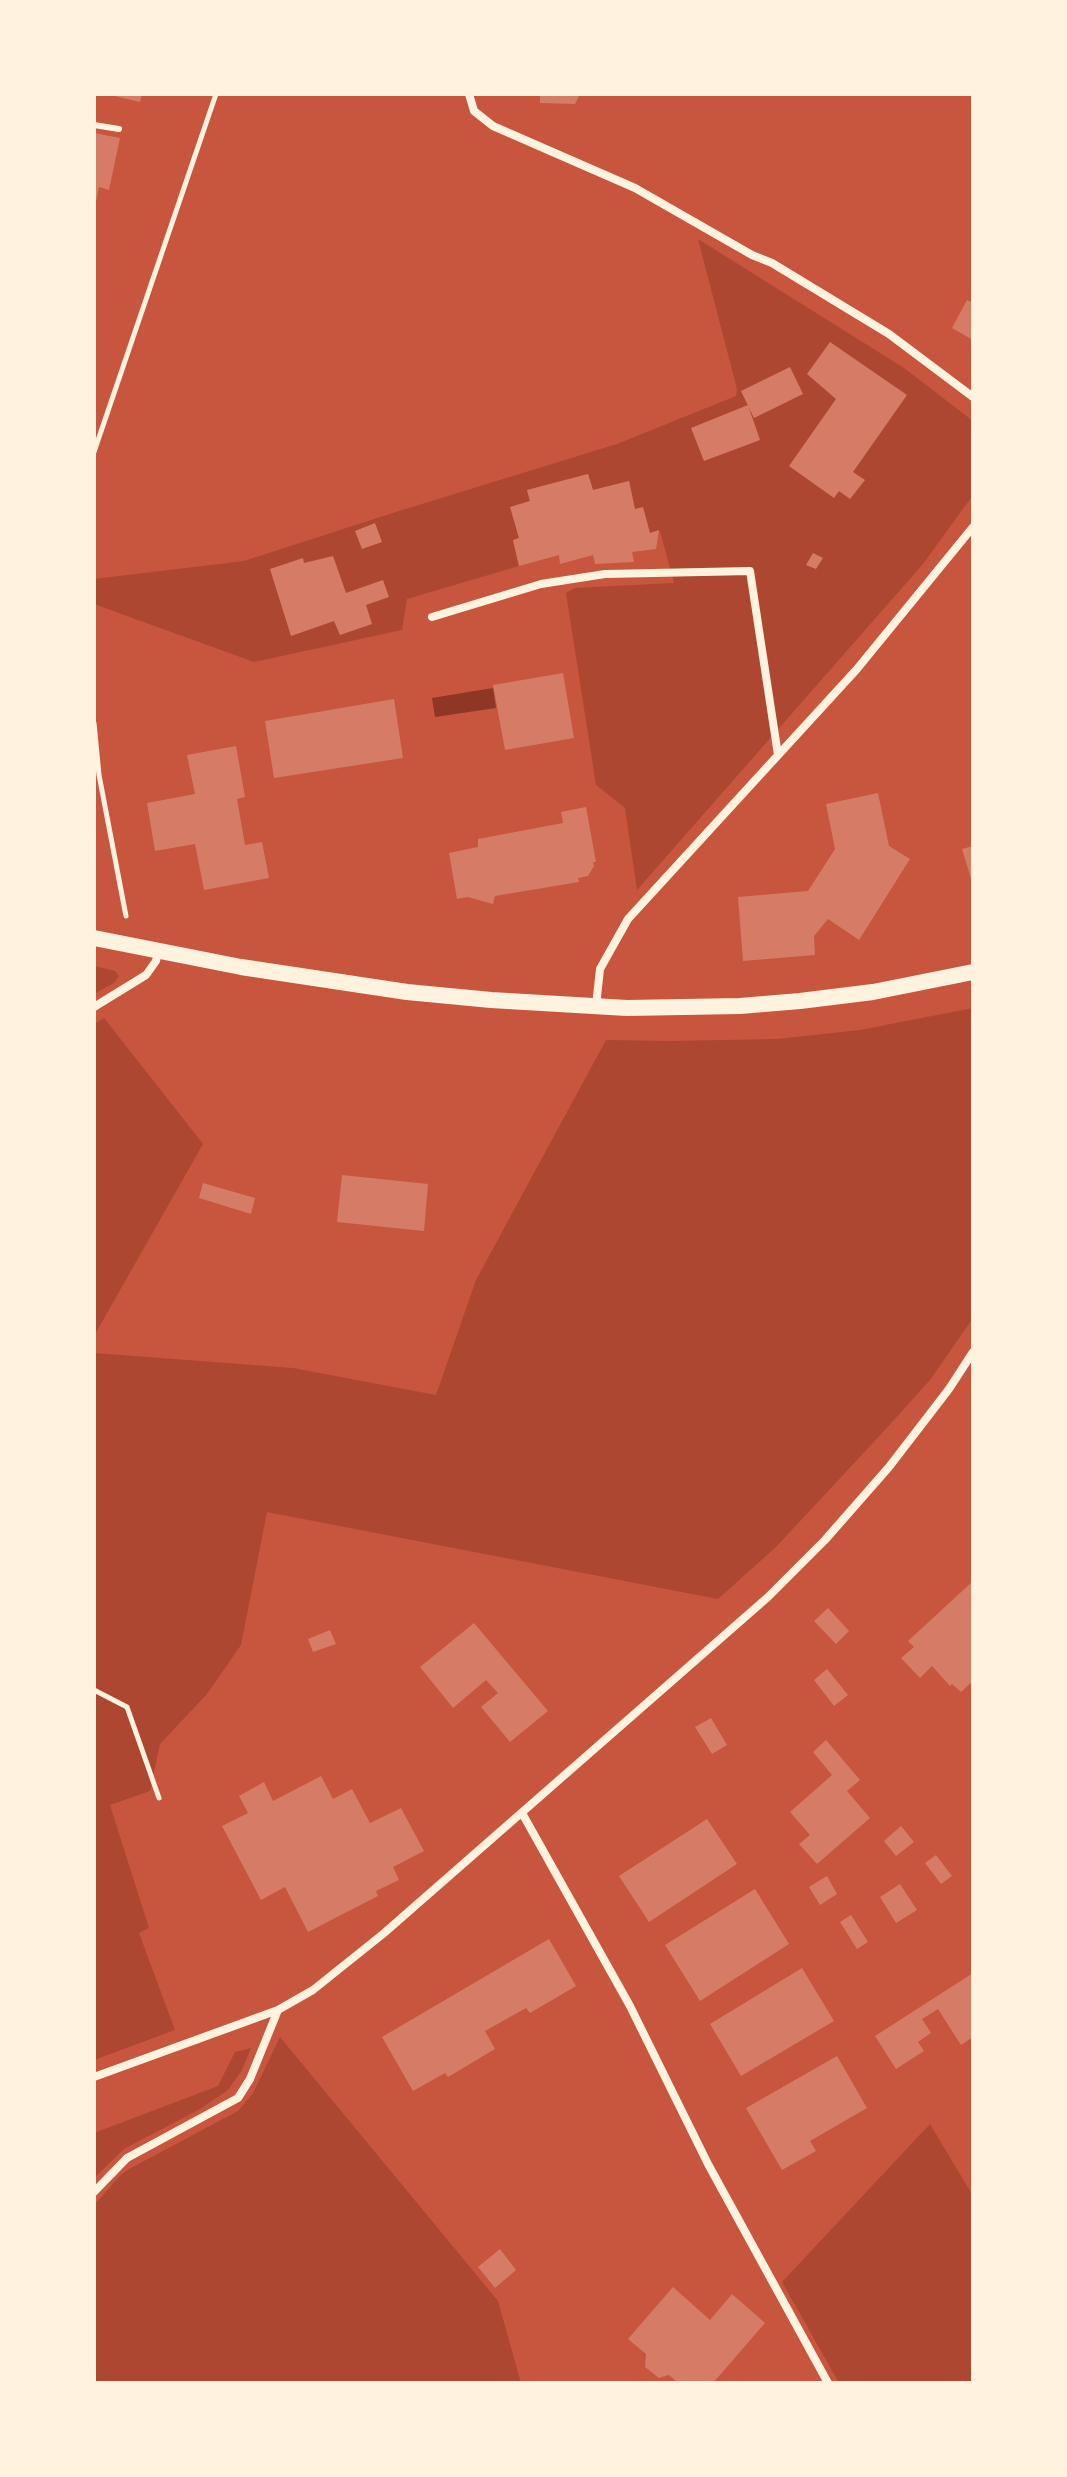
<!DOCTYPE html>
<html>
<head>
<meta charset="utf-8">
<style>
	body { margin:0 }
	#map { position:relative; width:1067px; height:2477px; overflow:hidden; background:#c8553d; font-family:Barlow,sans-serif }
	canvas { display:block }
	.frame { position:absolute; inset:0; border:96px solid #fff3e0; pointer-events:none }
</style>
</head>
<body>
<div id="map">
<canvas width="1067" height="2477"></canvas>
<div class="frame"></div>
</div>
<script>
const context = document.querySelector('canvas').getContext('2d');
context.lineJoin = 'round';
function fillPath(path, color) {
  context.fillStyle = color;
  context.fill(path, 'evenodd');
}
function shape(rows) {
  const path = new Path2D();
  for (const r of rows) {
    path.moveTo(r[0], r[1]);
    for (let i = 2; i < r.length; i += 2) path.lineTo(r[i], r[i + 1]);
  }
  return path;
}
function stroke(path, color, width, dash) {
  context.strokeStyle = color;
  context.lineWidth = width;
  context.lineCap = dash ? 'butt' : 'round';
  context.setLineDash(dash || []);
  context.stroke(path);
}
fillPath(shape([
	[698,239,904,368,973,421,973,495,923,564,637,890,625,808,596,785,566,593,575,588,674,583,660,531,650,533,635,509,629,481,593,490,588,474,527,490,530,501,511,507,519,538,513,541,519,566,407,599,402,630,254,662,94,604,94,579,244,561,399,511,617,444,736,396,737,389],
	[94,966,115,971,119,976,114,983,94,994],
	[973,1008,973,1318,930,1380,884,1431,776,1547,718,1599,267,1512,241,1645,207,1694,160,1744,150,1791,110,1805,149,1928,139,1933,175,2030,94,2060,94,1353,293,1368,436,1395,476,1280,606,1040,670,1041,777,1039,860,1030],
	[104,1018,203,1144,94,1336,94,1024],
	[280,2037,498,2301,521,2383,94,2383,94,2205,120,2176,129,2169,238,2111,253,2093],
	[251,2048,242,2070,228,2090,200,2109,124,2149,94,2178,94,2133,218,2086,235,2052],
	[930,2124,973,2196,973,2383,839,2383,782,2282]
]), '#ae4732');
fillPath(shape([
	[493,688,496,708,435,717,432,698]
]), '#8f3625');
fillPath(shape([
	[106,94,142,94,140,102],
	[540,94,580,94,575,104,540,103],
	[94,133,120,138,109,190,99,187,95,206],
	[967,300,973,303,973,340,952,328],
	[830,342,907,395,853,472,865,480,850,499,839,491,834,498,789,466,836,399,807,374],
	[790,367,803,394,754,418,741,391],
	[748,405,760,440,704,461,691,428],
	[588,474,593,490,629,481,635,509,643,507,650,533,659,530,656,549,632,552,634,562,595,564,593,555,560,564,559,555,519,566,513,540,519,538,510,507,530,501,527,490],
	[375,523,382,542,362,549,355,531],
	[813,553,823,558,816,569,806,565],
	[333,556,346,593,383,580,389,597,366,605,372,624,340,635,334,621,291,636,270,569,303,558,304,563],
	[563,673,574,738,505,750,493,685],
	[394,699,403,758,274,778,265,721],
	[236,746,245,797,237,799,245,845,262,842,269,878,204,890,195,844,155,851,147,803,195,794,187,755],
	[878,793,889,846,910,859,859,940,828,919,814,936,815,955,743,961,738,897,808,891,835,849,826,804],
	[586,807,596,862,593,862,594,866,588,876,578,878,579,882,495,896,493,904,468,897,457,899,449,853,478,847,478,839,563,823,561,812],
	[973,846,973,882,972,882,962,849],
	[342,1175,428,1184,424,1231,337,1222],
	[203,1183,255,1198,251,1214,199,1198],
	[973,1581,973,1681,961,1692,952,1684,950,1686,932,1666,920,1678,901,1658,914,1647,908,1641],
	[828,1608,849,1631,836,1644,814,1621],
	[474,1623,548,1711,510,1742,481,1707,498,1693,486,1680,453,1708,420,1667],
	[330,1630,336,1644,313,1652,308,1639],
	[827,1669,848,1695,834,1706,814,1680],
	[711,1718,727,1745,712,1754,695,1727],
	[826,1740,860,1780,847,1791,870,1818,817,1864,799,1844,810,1835,790,1812,832,1775,813,1752],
	[321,1776,333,1799,352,1789,370,1823,401,1808,424,1851,393,1867,399,1880,376,1891,378,1896,308,1932,285,1887,261,1900,222,1826,248,1813,239,1796,264,1782,273,1801],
	[707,1819,737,1864,649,1922,619,1876],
	[901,1826,914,1842,896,1856,884,1841],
	[936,1855,952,1876,941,1884,925,1863],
	[827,1876,837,1894,820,1905,809,1887],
	[900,1884,917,1910,896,1923,880,1897],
	[755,1889,789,1944,700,2001,665,1945],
	[851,1915,868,1942,857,1949,840,1922],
	[549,1939,576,1986,530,2013,526,2008,485,2031,495,2049,448,2077,445,2073,413,2091,382,2037],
	[802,1968,834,2021,741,2076,710,2024],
	[973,1973,973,2037,961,2045,938,2009,922,2019,931,2033,918,2042,924,2051,896,2069,875,2036],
	[837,2056,867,2108,810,2141,816,2151,782,2170,746,2108],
	[500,2249,516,2270,495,2288,478,2267],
	[673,2287,710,2320,732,2294,765,2323,713,2383,678,2383,669,2375,659,2378,645,2367,646,2354,628,2339]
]), '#d67c66');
stroke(shape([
	[94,452,216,94],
	[94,723,99,775,126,916],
	[94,1690,127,1707,159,1798]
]), '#fff3e0', 5);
stroke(shape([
	[94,125,119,129]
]), '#fff3e0', 6);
stroke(shape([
	[469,94,474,111,493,126,635,188,752,255,772,263,889,334,973,397],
	[432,617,541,584,605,574,750,571,778,755],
	[596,1006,600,969,628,919,857,669,973,527],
	[94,1007,146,975,156,961,158,951],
	[522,1813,630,2006,708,2164,828,2383],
	[94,2077,278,2010,313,1990,383,1934,768,1597,825,1540,889,1467,949,1389,973,1352],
	[94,2192,127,2158,238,2098,250,2079,278,2010]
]), '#fff3e0', 8);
stroke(shape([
	[94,938,241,967,407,992,491,1000,627,1008,740,1006,800,1001,873,992,973,972]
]), '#fff3e0', 16);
</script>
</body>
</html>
